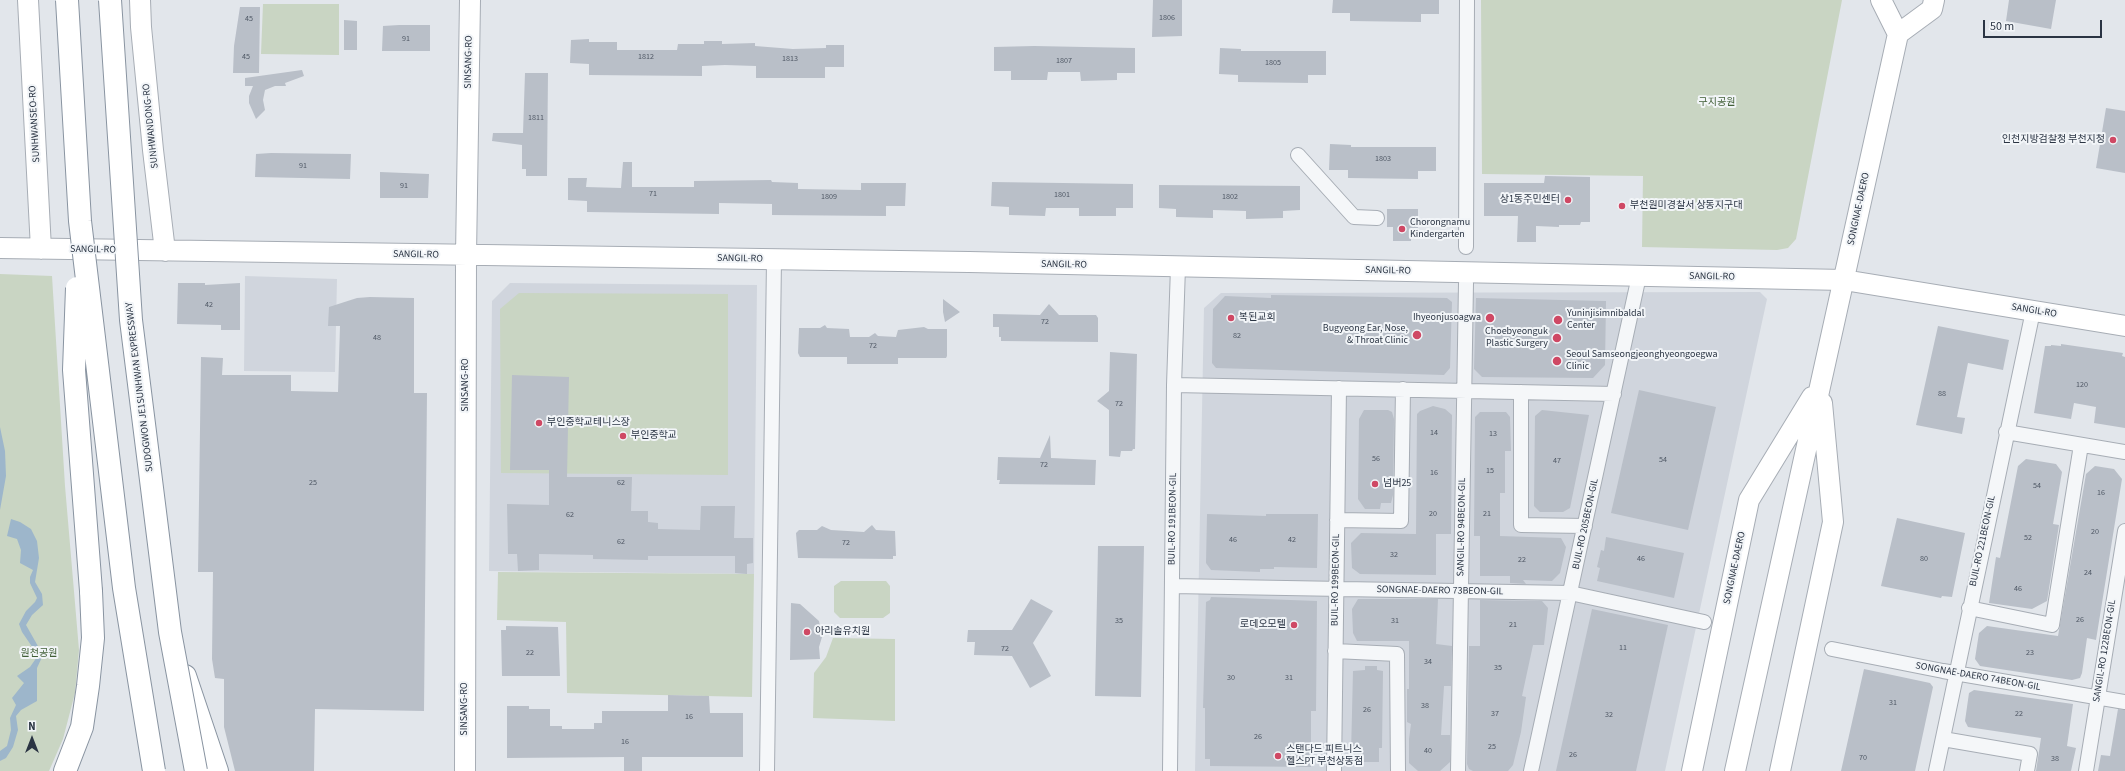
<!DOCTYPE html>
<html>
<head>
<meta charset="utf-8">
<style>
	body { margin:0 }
	#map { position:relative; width:2125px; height:771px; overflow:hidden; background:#e2e6eb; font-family:"Source Sans 3",sans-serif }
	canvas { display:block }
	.north { position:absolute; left:12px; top:719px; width:40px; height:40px; -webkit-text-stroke:3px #f2f5f8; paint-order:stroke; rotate:0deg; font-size:11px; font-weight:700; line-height:16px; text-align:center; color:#2a3443 }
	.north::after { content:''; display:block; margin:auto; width:14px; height:18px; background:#2a3443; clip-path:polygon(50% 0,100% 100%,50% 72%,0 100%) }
	.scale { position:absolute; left:1983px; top:20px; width:119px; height:18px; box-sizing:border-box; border:2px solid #2a3443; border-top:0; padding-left:5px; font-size:12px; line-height:14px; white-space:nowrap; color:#2a3443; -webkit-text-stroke:3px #f2f5f8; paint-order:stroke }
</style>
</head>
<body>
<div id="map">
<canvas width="2125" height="771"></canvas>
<div class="north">N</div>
<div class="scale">50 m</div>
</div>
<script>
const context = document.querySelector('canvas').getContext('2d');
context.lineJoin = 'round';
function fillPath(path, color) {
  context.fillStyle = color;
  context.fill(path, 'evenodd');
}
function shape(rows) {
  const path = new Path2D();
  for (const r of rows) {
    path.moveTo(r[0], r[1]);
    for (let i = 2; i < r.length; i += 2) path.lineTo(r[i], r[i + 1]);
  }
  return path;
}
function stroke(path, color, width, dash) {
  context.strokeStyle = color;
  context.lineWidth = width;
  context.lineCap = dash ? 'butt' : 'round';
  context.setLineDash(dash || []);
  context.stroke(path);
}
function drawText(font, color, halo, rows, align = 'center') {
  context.font = font + ' "Source Sans 3","Noto Sans KR",sans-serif';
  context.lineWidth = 4;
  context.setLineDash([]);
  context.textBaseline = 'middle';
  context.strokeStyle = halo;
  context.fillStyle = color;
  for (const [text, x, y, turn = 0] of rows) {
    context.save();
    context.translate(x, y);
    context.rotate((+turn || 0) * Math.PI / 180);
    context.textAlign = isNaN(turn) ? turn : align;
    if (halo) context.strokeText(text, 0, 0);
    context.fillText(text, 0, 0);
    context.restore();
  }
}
fillPath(shape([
	[245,276,337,279,335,372,244,371],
	[510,283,757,285,754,574,489,571,492,301],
	[1760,292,1767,299,1665,771,1195,771,1204,308,1221,293]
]), '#d0d5dd');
fillPath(shape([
	[1481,0,1842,0,1796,239,1788,248,1777,250,1642,247,1643,176,1482,174],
	[263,4,339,4,339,55,261,54],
	[0,274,52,276,65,486,79,650,75,693,63,739,49,771,0,771],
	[519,293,728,294,728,475,501,473,500,309],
	[498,572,754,574,752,697,567,693,566,622,497,620],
	[841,581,886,581,890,586,890,613,883,618,840,618,834,612,834,586],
	[833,638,895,639,895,721,813,718,814,673,826,657]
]), '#c9d5c3');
fillPath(shape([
	[0,427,5,451,6,476,0,510],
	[11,519,20,522,31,529,37,541,39,558,35,582,42,594,43,605,32,615,26,625,43,655,37,668,37,701,21,710,16,716,18,730,13,747,6,758,0,761,0,751,7,746,11,730,10,718,16,705,12,698,24,683,17,676,30,667,37,657,35,651,22,632,19,624,26,611,35,602,37,598,30,583,30,577,33,570,20,563,21,550,17,539,7,536]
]), '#9db6cb');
fillPath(shape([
	[1153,0,1182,0,1182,36,1152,37],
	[1333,0,1439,0,1439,14,1421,14,1421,22,1350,21,1350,13,1332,13],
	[2009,0,2056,0,2051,29,2006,21],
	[240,7,260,7,259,73,233,73,234,46],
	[344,20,357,21,357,50,344,50],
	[399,25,430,25,430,51,382,51,383,26],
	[589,39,589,42,617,42,617,50,677,50,678,44,704,44,704,41,722,41,722,44,755,43,755,46,793,49,826,48,826,45,844,45,844,67,825,67,825,78,756,78,756,66,725,65,702,66,702,76,589,75,589,64,570,63,571,40],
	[1034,46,1135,48,1135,73,1117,73,1117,80,1081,81,1080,72,1048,72,1047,80,1011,80,1011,71,994,71,994,47],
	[1220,48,1241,49,1241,51,1326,51,1326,75,1308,75,1308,83,1238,82,1238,75,1219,74],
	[302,70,304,76,285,83,286,86,275,86,265,90,263,100,265,110,256,119,249,103,249,96,253,86,245,86,245,78],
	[525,73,548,73,547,176,526,176,526,169,522,169,522,145,492,141,493,133,523,133],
	[2106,108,2125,111,2125,173,2096,168],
	[1330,144,1351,145,1351,147,1436,147,1436,171,1418,171,1418,179,1348,178,1348,170,1329,170],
	[271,153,351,154,350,179,255,177,256,154],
	[623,162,632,162,632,187,694,187,694,181,771,180,772,182,798,183,798,189,861,190,861,183,906,183,905,206,886,206,886,216,772,215,772,204,719,203,719,214,587,212,587,201,568,200,568,178,587,178,586,187,621,188],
	[380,172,429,174,428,198,380,198],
	[1545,176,1590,177,1590,222,1581,222,1580,225,1559,225,1559,227,1536,226,1536,242,1517,242,1518,216,1484,216,1484,183,1544,183],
	[992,182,1133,184,1133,208,1116,208,1116,216,1079,216,1079,208,1046,208,1045,216,1009,215,1009,207,991,206],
	[1159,185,1300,186,1300,210,1283,211,1283,218,1246,219,1246,211,1213,210,1213,218,1176,217,1176,209,1159,208],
	[1387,209,1418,209,1418,228,1411,228,1411,241,1393,241,1393,227,1387,227],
	[178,283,205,283,205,285,240,283,240,330,221,330,221,325,177,324],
	[1271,295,1447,298,1452,302,1450,368,1444,375,1216,368,1212,363,1213,309,1225,296,1271,298],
	[370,297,414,298,414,393,427,393,424,711,315,709,314,771,235,771,224,727,224,679,215,678,212,659,213,572,198,572,201,357,223,358,222,375,291,375,291,391,338,392,340,326,328,326,329,307,357,298],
	[1476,298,1606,301,1605,365,1593,378,1482,377,1474,369],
	[943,299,960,312,945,322,943,312],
	[1049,304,1059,315,1096,315,1098,318,1098,342,1001,341,1001,337,999,337,999,327,993,327,993,314,1040,315],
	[825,325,827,328,849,329,850,337,869,337,875,333,878,336,896,337,898,330,924,327,928,329,947,329,947,356,946,358,898,358,898,364,847,364,847,357,800,357,798,353,799,328,820,328],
	[1938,326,2009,340,2003,370,1968,363,1957,417,1965,418,1962,434,1916,425],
	[2061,344,2123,353,2122,356,2125,357,2125,428,2094,423,2096,407,2074,403,2071,419,2034,413,2045,346,2051,346,2051,345,2061,346],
	[1110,352,1137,354,1135,449,1133,449,1132,451,1121,451,1120,457,1109,456,1109,410,1097,401,1109,391],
	[512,375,569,377,567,477,632,477,631,511,648,511,648,522,658,523,658,529,700,530,701,506,735,506,734,538,753,538,753,563,747,564,747,574,735,573,735,556,648,556,648,560,593,559,593,555,539,554,539,570,518,571,517,554,508,554,507,504,549,505,549,470,510,470],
	[1639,390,1716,407,1688,530,1611,513],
	[1433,406,1445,409,1452,415,1451,534,1436,534,1436,575,1360,574,1352,568,1351,543,1361,533,1416,534,1417,414,1420,411],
	[1364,410,1388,410,1392,412,1394,419,1393,495,1391,503,1381,503,1380,509,1365,509,1358,499,1359,419],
	[1542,410,1589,415,1570,508,1563,512,1540,512,1534,506,1535,416],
	[1480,412,1506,412,1510,417,1511,451,1505,451,1505,493,1500,493,1500,536,1561,538,1566,547,1560,573,1552,581,1523,580,1526,584,1510,583,1510,576,1480,576,1480,536,1474,536,1475,417],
	[1050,435,1051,458,1096,460,1095,485,999,484,1000,480,997,480,998,457,1040,458],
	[2026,459,2056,464,2062,472,2053,524,2059,525,2047,601,2032,609,1989,603,1996,557,2000,558,2018,466],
	[2095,466,2114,469,2122,479,2096,640,2087,638,2082,673,2080,678,2072,680,1980,666,1975,659,1979,633,1987,626,2058,636,2086,474],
	[1207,514,1266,516,1266,514,1318,514,1317,568,1274,567,1274,569,1260,569,1260,572,1211,570,1206,563],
	[1897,518,1965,533,1952,597,1942,596,1941,598,1881,586],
	[872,525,876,530,895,531,896,556,893,556,893,559,798,558,796,533,799,530,817,530,822,526,831,530,864,532],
	[1606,537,1684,553,1674,598,1597,581,1600,568,1597,567,1601,550,1604,551],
	[1098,546,1144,546,1141,697,1095,696],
	[1211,597,1317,601,1316,711,1311,711,1311,767,1210,766,1210,759,1205,759,1205,708,1203,708,1206,602,1210,600],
	[1031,599,1053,611,1033,643,1051,676,1030,688,1012,656,974,655,975,642,967,642,968,630,1012,630],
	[1358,599,1438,599,1436,644,1452,646,1451,686,1444,686,1441,735,1450,735,1450,762,1440,771,1418,771,1409,763,1409,739,1411,724,1407,722,1407,689,1409,689,1409,641,1357,641,1353,633,1352,609],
	[1480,600,1542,601,1548,608,1544,645,1533,645,1522,696,1526,697,1521,732,1513,765,1508,771,1473,771,1469,769,1467,764,1469,646,1480,646],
	[791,603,800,604,819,621,822,637,819,647,820,659,790,660],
	[1592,609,1668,625,1636,771,1556,771],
	[506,626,558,627,560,676,502,676,501,630,506,630],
	[1365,666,1377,666,1377,670,1383,671,1382,748,1379,748,1379,762,1353,762,1354,754,1351,754,1353,671,1365,670],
	[1864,669,1930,683,1933,687,1915,771,1841,771],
	[1974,690,2073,704,2067,746,2076,748,2071,771,2036,771,2041,738,1968,727,1965,721,1969,693],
	[668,695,709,696,710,713,743,713,743,757,642,757,642,771,624,771,624,757,507,758,507,706,529,706,529,709,550,709,550,726,562,726,562,729,594,729,594,723,602,723,602,711,668,711],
	[2118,709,2125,710,2125,771,2098,771,2101,755,2110,756]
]), '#b9bfc8');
const street = shape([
	[1298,155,1354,217,1377,218],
	[1466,247,1467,0],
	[1174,385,1614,394],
	[1521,392,1521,525,1585,526],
	[2006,432,2125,452],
	[1337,520,1401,521,1403,389],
	[1172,586,1570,593,1704,622],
	[1969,608,2052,625,2081,445],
	[1832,649,1943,671,2125,702],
	[1335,651,1397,654,1398,771],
	[1943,739,2030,754,2027,771],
	[767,771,774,260],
	[1170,771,1174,385,1178,267],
	[1334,771,1339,388],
	[1458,771,1466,283],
	[1531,771,1639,276],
	[1936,771,2033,311],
	[2086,771,2125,531]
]);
const secondary = shape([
	[28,0,41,249],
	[140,0,141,27,153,150,165,251],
	[1898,34,1932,9,1934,0],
	[0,248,969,262,1844,280,2125,326],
	[465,771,466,256,470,0],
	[1692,771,1749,500,1812,397],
	[1735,771,1898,34,1881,0],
	[1780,771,1833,522,1822,403]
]);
const highway = shape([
	[185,676,217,771],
	[65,771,82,727,88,686,93,638,91,591]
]);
stroke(street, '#a7adb5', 16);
stroke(secondary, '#a7adb5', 22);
stroke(highway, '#8994a1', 24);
stroke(street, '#f5f7f9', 14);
stroke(secondary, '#fff', 20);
stroke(highway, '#fff', 22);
const highwayBridge = shape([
	[67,0,80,221,124,588,154,771],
	[110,0,131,320,170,632,196,771],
	[77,288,74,370,91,591]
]);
stroke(highwayBridge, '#8994a1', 24, []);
stroke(highwayBridge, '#fff', 22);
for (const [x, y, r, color] of [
	[2113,140,4,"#cf4864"],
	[1568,200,4,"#cf4864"],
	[1622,206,4,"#cf4864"],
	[1402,229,4,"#cf4864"],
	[1231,318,4,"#cf4864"],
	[1490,318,5,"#cf4864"],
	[1558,320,5,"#cf4864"],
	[1417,335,5,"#cf4864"],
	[1557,338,5,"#cf4864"],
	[1557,361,5,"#cf4864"],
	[539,423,4,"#cf4864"],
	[623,436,4,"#cf4864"],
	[1375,484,4,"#cf4864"],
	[1294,625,4,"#cf4864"],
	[807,632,4,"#cf4864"],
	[1278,756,4,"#cf4864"]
]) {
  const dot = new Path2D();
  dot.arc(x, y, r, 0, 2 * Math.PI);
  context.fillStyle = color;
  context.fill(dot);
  stroke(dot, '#f2f5f8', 1.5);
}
drawText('8px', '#4e5764', null, [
	["1806",1167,18],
	["45",249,19],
	["91",406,39],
	["45",246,57],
	["1812",646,57],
	["1813",790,59],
	["1807",1064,61],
	["1805",1273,63],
	["1811",536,118],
	["1803",1383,159],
	["91",303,166],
	["91",404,186],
	["71",653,194],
	["1801",1062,195],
	["1809",829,197],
	["1802",1230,197],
	["42",209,305],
	["72",1045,322],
	["82",1237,336],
	["48",377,338],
	["72",873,346],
	["120",2082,385],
	["88",1942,394],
	["72",1119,404],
	["14",1434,433],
	["13",1493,434],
	["56",1376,459],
	["54",1663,460],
	["47",1557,461],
	["72",1044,465],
	["15",1490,471],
	["16",1434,473],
	["25",313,483],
	["62",621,483],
	["54",2037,486],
	["16",2101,493],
	["20",1433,514],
	["21",1487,514],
	["62",570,515],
	["20",2095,532],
	["52",2028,538],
	["46",1233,540],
	["42",1292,540],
	["62",621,542],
	["72",846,543],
	["32",1394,555],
	["46",1641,559],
	["80",1924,559],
	["22",1522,560],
	["24",2088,573],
	["46",2018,589],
	["26",2080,620],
	["35",1119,621],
	["31",1395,621],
	["21",1513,625],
	["11",1623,648],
	["72",1005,649],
	["22",530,653],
	["23",2030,653],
	["34",1428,662],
	["35",1498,668],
	["30",1231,678],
	["31",1289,678],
	["31",1893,703],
	["38",1425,706],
	["26",1367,710],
	["37",1495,714],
	["22",2019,714],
	["32",1609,715],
	["16",689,717],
	["26",1258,737],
	["16",625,742],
	["25",1492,747],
	["40",1428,751],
	["26",1573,755],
	["70",1863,758],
	["38",2055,759]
]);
drawText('10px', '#2a3443', '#f2f5f8', [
	["SINSANG-RO",469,62,-89],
	["SUNHWANSEO-RO",35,124,-93],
	["SUNHWANDONG-RO",151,126,-96],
	["SONGNAE-DAERO",1859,209,-78],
	["SANGIL-RO",93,250,1],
	["SANGIL-RO",416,255,1],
	["SANGIL-RO",740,259,1],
	["SANGIL-RO",1064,265,1],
	["SANGIL-RO",1388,271,1],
	["SANGIL-RO",1712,277,1],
	["SANGIL-RO",2034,311,9],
	["SINSANG-RO",466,385,-90],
	["SUDOGWON JE1SUNHWAN EXPRESSWAY",140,387,-97],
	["BUIL-RO 191BEON-GIL",1173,519,-89],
	["BUIL-RO 205BEON-GIL",1586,524,-78],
	["SANGIL-RO 94BEON-GIL",1462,527,-89],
	["BUIL-RO 221BEON-GIL",1983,541,-78],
	["SONGNAE-DAERO",1735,568,-78],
	["BUIL-RO 199BEON-GIL",1336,580,-89],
	["SONGNAE-DAERO 73BEON-GIL",1440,591,1],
	["SANGIL-RO 122BEON-GIL",2105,651,-81],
	["SONGNAE-DAERO 74BEON-GIL",1978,677,10],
	["SINSANG-RO",465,709,-90]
]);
drawText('10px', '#415f37', '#f2f5f8', [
	["구지공원",1717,103],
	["원천공원",39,654]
]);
drawText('10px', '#2a3443', '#f2f5f8', [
	["인천지방검찰청 부천지청",2105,140,"right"],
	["상1동주민센터",1560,200,"right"],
	["부천원미경찰서 상동지구대",1630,206],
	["Chorongnamu",1410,223],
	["Kindergarten",1410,235],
	["Yuninjisimnibaldal",1567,314],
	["Center",1567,326],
	["복된교회",1239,318],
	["Ihyeonjusoagwa",1481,318,"right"],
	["Bugyeong Ear, Nose,",1408,329,"right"],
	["& Throat Clinic",1408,341,"right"],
	["Choebyeonguk",1548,332,"right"],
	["Plastic Surgery",1548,344,"right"],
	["Seoul Samseongjeonghyeongoegwa",1566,355],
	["Clinic",1566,367],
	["부인중학교테니스장",547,423],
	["부인중학교",631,436],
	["넘버25",1383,484],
	["로데오모텔",1286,625,"right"],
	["아리솔유치원",815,632],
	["스탠다드 피트니스",1286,750],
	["헬스PT 부천상동점",1286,762]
], 'left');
</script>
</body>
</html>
